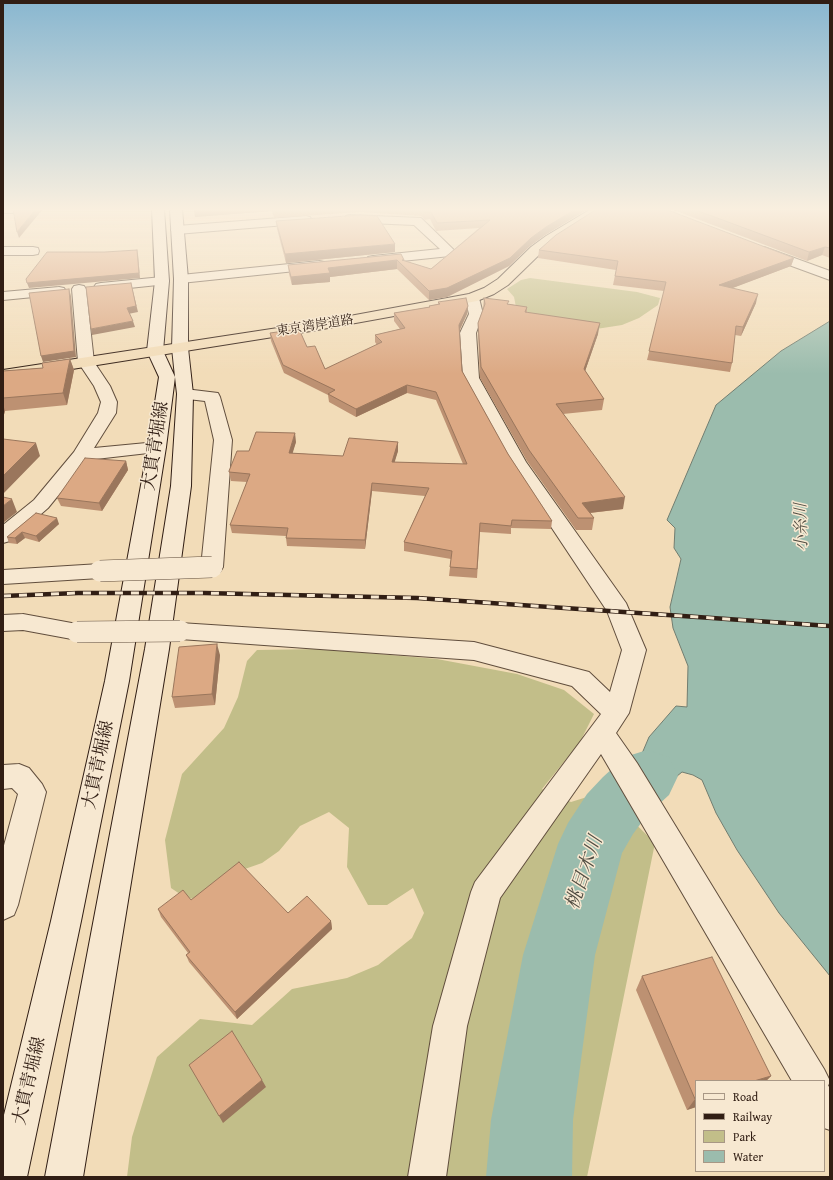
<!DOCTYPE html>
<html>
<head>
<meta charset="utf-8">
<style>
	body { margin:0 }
	#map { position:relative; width:833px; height:1180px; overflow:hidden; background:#f2dcb8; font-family:"Gentium Book Plus",serif }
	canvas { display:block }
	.frame { position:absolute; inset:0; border:4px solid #311e14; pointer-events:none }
	.legend { position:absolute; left:695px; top:1080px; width:130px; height:92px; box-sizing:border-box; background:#f7e8d1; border:1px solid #a89785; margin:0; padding:5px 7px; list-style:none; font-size:12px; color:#311e14 }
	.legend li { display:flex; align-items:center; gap:8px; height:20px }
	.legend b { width:20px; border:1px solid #a89785 }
</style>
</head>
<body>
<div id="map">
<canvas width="833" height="1180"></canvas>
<div class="frame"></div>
<ul class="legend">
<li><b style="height:5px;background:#f7e8d1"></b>Road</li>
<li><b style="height:5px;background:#311e14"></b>Railway</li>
<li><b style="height:11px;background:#c2be89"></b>Park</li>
<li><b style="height:11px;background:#9bbcad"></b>Water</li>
</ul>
</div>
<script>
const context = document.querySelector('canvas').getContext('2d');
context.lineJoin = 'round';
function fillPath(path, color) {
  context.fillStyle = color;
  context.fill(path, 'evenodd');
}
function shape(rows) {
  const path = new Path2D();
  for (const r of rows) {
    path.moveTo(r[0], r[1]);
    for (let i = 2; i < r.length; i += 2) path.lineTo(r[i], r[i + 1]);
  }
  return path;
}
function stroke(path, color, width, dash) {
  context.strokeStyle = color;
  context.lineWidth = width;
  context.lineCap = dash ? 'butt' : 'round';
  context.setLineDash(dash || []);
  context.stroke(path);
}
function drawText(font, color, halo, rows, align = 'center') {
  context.font = font + ' "Gentium Book Plus","Noto Serif JP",serif';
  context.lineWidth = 3;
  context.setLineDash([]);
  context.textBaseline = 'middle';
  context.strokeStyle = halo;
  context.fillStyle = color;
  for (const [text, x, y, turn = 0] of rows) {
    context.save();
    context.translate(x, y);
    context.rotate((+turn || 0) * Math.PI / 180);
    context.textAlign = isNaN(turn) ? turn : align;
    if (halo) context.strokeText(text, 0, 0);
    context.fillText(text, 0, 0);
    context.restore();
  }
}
fillPath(shape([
	[530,278,637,292,660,298,658,305,639,318,622,325,590,330,553,323,516,307,514,297,507,289,521,280],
	[320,649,437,659,517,674,564,690,594,714,580,742,542,789,571,802,603,792,655,843,587,1177,127,1177,132,1137,157,1057,200,1019,252,1025,292,989,347,978,378,965,412,938,424,913,413,888,387,905,368,905,347,867,349,828,329,812,300,826,279,851,262,863,242,870,205,900,186,898,171,888,165,840,182,774,224,728,238,697,247,661,257,650]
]), '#c2be89');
const water = shape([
	[830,321,830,976,779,913,737,850,716,813,702,780,693,775,682,772,671,781,658,798,638,763,649,737,676,706,687,707,688,666,673,628,670,607,681,559,674,548,675,528,667,520,716,405,781,351,830,321],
	[621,782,642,818,626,816,601,828,599,818,593,809,611,794,621,782]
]);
fillPath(water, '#9bbcad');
stroke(water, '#717d70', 1);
fillPath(shape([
	[647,750,669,757,678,776,669,795,647,815,633,834,622,853,595,955,573,1120,572,1177,486,1177,491,1120,523,955,558,844,568,823,587,794,603,777,625,757,647,750]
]), '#9bbcad');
const street = shape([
	[3,209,35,209,33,211,29,213,3,213,3,209],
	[350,215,421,218,456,252,455,255,450,256,373,264,368,263,366,260,368,257,373,256,440,249,414,225,346,222,344,219,346,216,350,215],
	[306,216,310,217,312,220,310,223,177,234,173,233,171,230,173,227,177,226,306,216],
	[3,247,33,247,38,248,39,251,38,254,33,255,3,255,3,247],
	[764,247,830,271,830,280,759,254,758,251,759,248,764,247],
	[319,261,324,262,326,265,324,268,181,283,176,282,174,279,176,276,181,275,319,261],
	[162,277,167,278,169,281,167,284,101,291,96,290,94,287,96,284,101,283,162,277],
	[79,285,84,286,86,289,94,362,110,386,117,402,116,413,94,448,157,442,163,443,166,447,163,451,157,452,87,460,48,508,10,541,3,543,3,525,34,500,74,452,98,413,101,402,94,386,78,362,72,289,74,286,79,285],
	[59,287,64,288,66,291,64,294,3,300,3,292,59,287],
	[472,294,477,295,479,298,483,314,476,333,479,378,526,462,626,603,646,650,629,713,616,733,637,763,824,1069,830,1081,828,1086,830,1087,830,1130,824,1128,824,1081,792,1081,601,754,500,898,467,1026,446,1177,408,1177,433,1026,471,892,475,882,601,714,572,686,474,660,180,639,172,637,168,631,172,625,180,623,474,642,589,672,610,692,622,650,607,611,508,462,463,378,460,333,469,314,465,298,467,295,472,294],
	[185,389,218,393,220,397,232,440,223,567,220,572,212,574,204,572,201,567,214,440,205,401,179,398,177,394,179,390,185,389],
	[100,564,108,566,111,571,108,576,100,578,3,584,3,570,100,564],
	[23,614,77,624,85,626,89,632,85,638,77,640,23,630,3,631,3,615,23,614],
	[19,764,29,768,42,784,46,792,18,905,14,915,3,920,3,849,18,794,12,788,3,789,3,765,19,764]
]);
const secondary = shape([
	[152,209,164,209,169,281,163,351,175,377,172,348,174,279,170,209,182,209,188,279,188,348,193,394,191,486,169,649,83,1177,45,1177,145,649,171,486,177,394,175,377,166,447,129,681,81,921,27,1177,3,1177,3,1119,51,921,105,681,148,447,159,377,147,351,155,281,152,209]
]);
const highway = shape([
	[591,209,605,209,554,242,541,253,508,285,494,294,477,301,317,330,3,380,3,370,317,322,469,294,484,288,498,279,531,247,546,236,591,209]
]);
stroke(street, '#614e3d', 2);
stroke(secondary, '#311e14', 2);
stroke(highway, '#311e14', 2);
fillPath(street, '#f7e8d1');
fillPath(secondary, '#f7e8d1');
fillPath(highway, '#f2dcb8');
const rail = shape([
	[3,596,78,593,204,593,417,598,830,626]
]);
stroke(rail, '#311e14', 4.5);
stroke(rail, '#f7e8d1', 3, [8]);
const streetBridge = shape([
	[100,571,212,567],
	[77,632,180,631]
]);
stroke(streetBridge, '#614e3d', 22, []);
stroke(streetBridge, '#f7e8d1', 21);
fillPath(shape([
	[194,209,588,209,545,235,530,246,509,266,447,297,429,300,397,269,330,277,330,282,292,285,289,274,288,265,401,254,404,261,431,269,479,228,436,231,430,219,425,220,421,216,360,212,274,218,272,211,195,217],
	[671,209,830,209,830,258,822,255,807,261],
	[276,221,395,252,286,263,277,229],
	[539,250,794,258,791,266,732,288,756,303,741,336,735,335,732,363,730,372,647,360,664,291,613,285,616,270,538,258],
	[484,298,508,304,527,307,527,313,598,334,585,371,604,399,602,410,563,414,623,509,590,513,594,518,592,530,576,530,527,461,480,378,478,333,478,323,483,309],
	[438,302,468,306,467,314,459,332,462,371,508,454,552,521,551,529,511,528,511,534,480,532,477,578,449,576,451,559,404,551,404,542,425,496,372,491,365,549,287,546,286,538,286,536,232,533,230,525,247,482,231,481,229,472,249,451,296,442,292,453,343,456,398,442,398,451,394,462,463,464,436,400,407,393,356,417,329,402,328,395,284,373,271,341,270,333,307,347,325,369,377,345,375,342,375,335,400,329,394,321,394,313,429,307,429,306,438,304],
	[70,359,74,370,67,405,5,411,3,418,3,371,43,368],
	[126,461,128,470,102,511,61,506,57,498],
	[36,513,59,524,39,542,25,538,17,544,9,543,7,537],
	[220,655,215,705,175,708,172,697],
	[191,900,288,913,331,921,332,929,237,1019,189,962,186,955,188,953,161,917,158,909],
	[642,976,771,1076,766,1081,696,1081,696,1107,687,1110,636,990]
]), '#bd9172');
fillPath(shape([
	[36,209,43,209,19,238,17,232],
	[194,209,272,209,272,211,195,217],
	[576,209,588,209,545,235,530,246,509,266,447,297,429,300,429,291,531,238,546,227],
	[395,244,395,252,286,263,285,254],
	[825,247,822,255,807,261,809,252],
	[137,250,138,254,140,278,29,288,27,283],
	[794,258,791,266,717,294,719,285],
	[397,260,397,269,330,277,330,282,292,285,291,277,328,268],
	[131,283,138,312,128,314,127,308],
	[69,289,71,296,76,357,43,362,41,356],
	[758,294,756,303,741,336,743,327],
	[468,306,467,314,458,333,459,325],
	[133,321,135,327,92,335,91,329],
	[600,323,598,334,582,380,584,369],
	[70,359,74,370,67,405,63,393],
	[407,385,407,393,356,417,356,409],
	[3,404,5,411,3,418],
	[295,433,296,442,290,462,289,453],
	[398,442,398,451,392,471,392,462],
	[36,443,40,456,3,494,3,476],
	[126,461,128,470,102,511,99,503],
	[372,483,372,491,365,549,365,540],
	[625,497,623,509,580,514,582,503],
	[12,499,17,512,3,523,3,506],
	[57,518,59,524,39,542,36,536],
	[22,532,25,538,17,544,15,538],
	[217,644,220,655,215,705,212,694],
	[331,921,332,929,237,1019,235,1012],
	[771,1076,766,1081,754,1081],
	[262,1080,266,1087,223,1123,219,1116],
	[695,1099,696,1099,696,1107,687,1110]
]), '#9a765c');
const building = shape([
	[13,209,36,209,17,232,13,209],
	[273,209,298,209,273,210,273,209],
	[421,209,576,209,546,227,531,238,510,258,447,288,429,291,397,260,328,268,330,273,291,277,288,265,401,254,404,260,402,260,431,269,490,220,437,223,431,212,425,212,421,209],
	[597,209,665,209,794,258,719,285,758,294,743,327,736,326,732,363,649,351,666,282,615,276,618,261,539,250,556,235,597,209],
	[693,209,830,209,830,248,825,247,809,252,693,209],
	[360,215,377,216,395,244,285,254,276,221,360,215],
	[137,250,139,273,27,283,26,279,47,252,105,252,137,250],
	[131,283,136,306,127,308,133,321,91,329,86,287,131,283],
	[69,289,74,351,41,356,29,293,69,289],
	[466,298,468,306,459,325,462,371,508,454,552,521,512,520,511,526,480,523,477,569,450,567,452,551,404,542,429,488,372,483,365,540,286,538,288,528,230,525,250,474,229,472,229,471,237,451,249,451,256,432,295,433,289,453,343,456,349,438,398,442,392,462,467,464,436,392,407,385,356,409,328,394,335,390,283,365,270,333,299,329,307,347,315,346,325,369,382,342,375,335,405,328,394,313,430,307,429,306,440,304,438,302,466,298],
	[484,298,509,301,507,304,527,307,525,312,600,323,584,369,604,399,556,404,625,497,582,503,594,518,578,518,529,450,481,367,478,323,485,304,484,298],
	[70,359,63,393,3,398,3,371,43,368,42,363,70,359],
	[3,439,36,443,3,476,3,439],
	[85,458,126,461,99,503,57,498,85,458],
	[3,497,12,499,3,506,3,497],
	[36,513,57,518,36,536,22,532,15,538,7,537,36,513],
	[217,644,212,694,172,697,179,647,217,644],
	[239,862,288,913,307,896,331,921,235,1012,186,955,190,952,158,909,183,890,191,900,239,862],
	[712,957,771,1076,754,1081,696,1081,696,1099,695,1099,642,976,712,957],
	[232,1031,262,1080,219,1116,189,1065,232,1031]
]);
fillPath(building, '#dca984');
stroke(building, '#9a765c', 1);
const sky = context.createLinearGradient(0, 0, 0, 374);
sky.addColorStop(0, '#89b7d0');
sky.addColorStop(0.56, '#f9efdf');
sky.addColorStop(1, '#f9efdf00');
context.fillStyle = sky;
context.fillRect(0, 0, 833, 374);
drawText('13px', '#311e14', '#f7e8d1', [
	["東京湾岸道路",315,326,-9]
]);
drawText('italic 16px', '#514d42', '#f7e8d1', [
	["小糸川",802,527,-91]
]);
drawText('18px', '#311e14', '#f7e8d1', [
	["大貫青堀線",156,446,-81],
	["大貫青堀線",99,765,-78],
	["大貫青堀線",30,1081,-77]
]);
drawText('italic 19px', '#514d42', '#f7e8d1', [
	["桃目木川",585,873,-71]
]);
</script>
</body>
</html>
